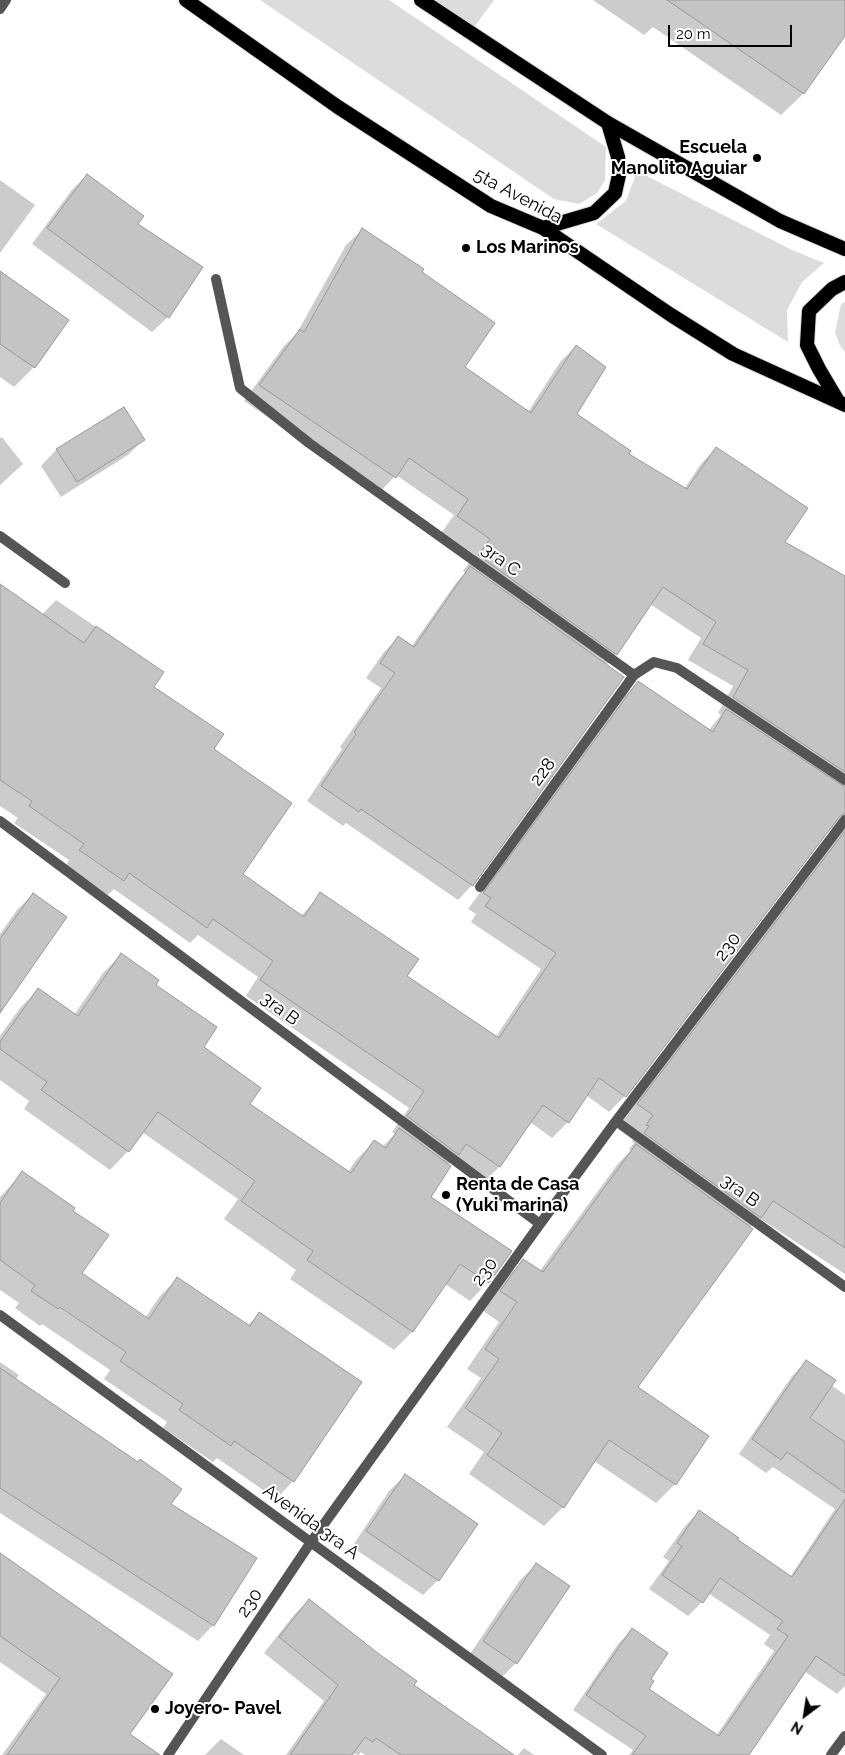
<!DOCTYPE html>
<html>
<head>
<meta charset="utf-8">
<style>
	body { margin:0 }
	#map { position:relative; width:845px; height:1755px; overflow:hidden; background:#fff; font-family:Raleway,sans-serif }
	canvas { display:block }
	.north { position:absolute; left:780px; top:1690px; width:50px; height:50px; -webkit-text-stroke:4px #fff; paint-order:stroke; rotate:211deg; font-size:14px; font-weight:700; line-height:20px; text-align:center; color:#000 }
	.north::after { content:''; display:block; margin:auto; width:18px; height:22px; background:#000; clip-path:polygon(50% 0,100% 100%,50% 72%,0 100%) }
	.scale { position:absolute; left:668px; top:25px; width:124px; height:22px; box-sizing:border-box; border:2px solid #000; border-top:0; padding-left:6px; font-size:15px; line-height:18px; white-space:nowrap; color:#000; -webkit-text-stroke:4px #fff; paint-order:stroke }
</style>
</head>
<body>
<div id="map">
<canvas width="845" height="1755"></canvas>
<div class="north">N</div>
<div class="scale">20 m</div>
</div>
<script>
const context = document.querySelector('canvas').getContext('2d');
context.lineJoin = 'round';
function fillPath(path, color) {
  context.fillStyle = color;
  context.fill(path, 'evenodd');
}
function shape(rows) {
  const path = new Path2D();
  for (const r of rows) {
    path.moveTo(r[0], r[1]);
    for (let i = 2; i < r.length; i += 2) path.lineTo(r[i], r[i + 1]);
  }
  return path;
}
function stroke(path, color, width, dash) {
  context.strokeStyle = color;
  context.lineWidth = width;
  context.lineCap = dash ? 'butt' : 'round';
  context.setLineDash(dash || []);
  context.stroke(path);
}
function drawText(font, color, halo, rows, align = 'center') {
  context.font = font + ' Raleway,sans-serif';
  context.lineWidth = 4;
  context.setLineDash([]);
  context.textBaseline = 'middle';
  context.strokeStyle = halo;
  context.fillStyle = color;
  for (const [text, x, y, turn = 0] of rows) {
    context.save();
    context.translate(x, y);
    context.rotate((+turn || 0) * Math.PI / 180);
    context.textAlign = isNaN(turn) ? turn : align;
    if (halo) context.strokeText(text, 0, 0);
    context.fillText(text, 0, 0);
    context.restore();
  }
}
fillPath(shape([
	[260,0,389,0,606,147,605,180,597,193,579,204,554,199],
	[421,0,494,0,470,33],
	[637,171,792,250,824,263,802,282,787,310,788,342,596,224,626,201],
	[845,302,845,352,840,346,835,332,841,304]
]), '#dcdcdc');
fillPath(shape([
	[593,0,838,0,845,5,845,33,803,94,781,115,653,27,644,35],
	[87,175,137,224,168,317,152,332,32,244,71,191],
	[0,180,35,205,0,253],
	[362,230,421,273,463,368,528,412,560,362,576,346,575,414,627,455,684,489,701,464,716,448,783,543,845,578,845,1274,759,1218,749,1228,636,1387,675,1484,656,1503,594,1461,563,1507,544,1526,469,1474,484,1452,447,1427,481,1378,467,1369,499,1322,482,1310,504,1280,523,1261,539,1272,617,1165,631,1150,629,1149,634,1143,632,1141,638,1131,623,1121,833,830,828,829,625,1096,609,1112,586,1095,568,1122,552,1138,530,1122,499,1167,484,1182,452,1160,447,1165,429,1197,510,1252,488,1282,470,1301,445,1284,412,1332,394,1350,290,1279,296,1270,224,1219,238,1199,142,1132,128,1151,110,1170,24,1109,29,1101,0,1080,0,1036,20,1008,38,990,74,1015,103,973,121,955,154,985,248,1104,348,1172,356,1160,374,1142,382,1147,395,1134,392,1132,409,1108,246,996,258,977,198,935,190,943,114,889,108,895,65,867,69,860,14,823,18,818,0,806,0,596,36,621,56,600,163,672,152,688,212,749,242,875,301,916,321,894,405,977,495,1038,541,969,471,922,476,914,468,909,622,698,638,683,708,731,721,715,718,713,733,686,688,660,701,638,650,604,616,654,606,665,472,885,458,900,346,823,343,826,307,801,342,749,340,747,381,688,366,678,384,652,398,638,411,647,456,583,465,573,463,571,475,555,442,532,454,515,396,475,379,493,244,401,284,346,297,333,346,245],
	[0,273,67,320,34,367,14,387,0,377],
	[124,408,143,440,128,455,61,497,41,466,56,450],
	[2,437,23,464,0,485,0,438],
	[33,894,0,1007,0,934,17,910],
	[22,1173,71,1212,81,1274,145,1318,160,1296,177,1279,247,1326,259,1314,293,1481,276,1499,217,1458,213,1462,163,1428,167,1422,104,1379,110,1370,42,1324,40,1326,15,1308,19,1303,0,1290,0,1197],
	[0,1362,19,1375,15,1380,170,1505,213,1625,198,1641,0,1513],
	[806,1362,831,1385,845,1395,845,1686,837,1694,804,1671,747,1755,629,1755,633,1750,573,1710,618,1644,632,1630,649,1679,647,1689,716,1736,774,1651,764,1644,770,1635,708,1593,702,1602,688,1616,649,1589,669,1561,663,1557,685,1526,699,1512,736,1540,790,1577,835,1509,773,1467,766,1473,739,1454,792,1376],
	[405,1476,438,1580,423,1595,352,1547,389,1491],
	[536,1565,516,1663,500,1679,468,1657,520,1580],
	[0,1599,129,1735,119,1755,2,1755,46,1694,0,1662],
	[309,1600,412,1685,512,1755,365,1755,361,1752,359,1755,352,1753,350,1755,286,1755,324,1701,264,1653,294,1615],
	[221,1739,244,1755,205,1755],
	[524,1748,534,1755,518,1755]
]), '#0003');
const building = shape([
	[667,0,845,0,845,36,804,94,667,0],
	[87,174,144,216,138,224,203,267,169,318,47,228,87,174],
	[362,228,424,269,422,272,495,323,465,367,531,413,576,345,606,367,577,414,631,451,629,454,687,489,716,447,808,508,785,542,845,576,845,772,733,697,748,670,703,644,716,622,663,587,617,655,478,555,490,539,457,516,468,499,409,458,396,478,259,385,300,329,304,332,362,228],
	[0,271,69,320,35,368,0,344,0,271],
	[124,407,145,440,77,482,56,449,124,407],
	[470,566,624,677,473,886,361,809,359,812,321,786,356,734,354,732,395,673,380,663,398,636,414,647,470,566],
	[0,584,84,643,96,626,164,672,154,687,224,734,214,749,292,803,243,874,304,917,320,892,419,959,407,976,499,1038,556,953,485,906,491,898,483,893,638,681,713,732,726,709,845,787,845,813,840,816,626,1097,599,1078,569,1123,543,1105,500,1167,466,1144,459,1155,407,1116,424,1091,260,980,273,961,213,919,207,928,129,873,124,881,79,850,84,844,29,806,32,801,0,780,0,584],
	[845,831,845,1248,773,1201,761,1218,644,1133,649,1126,646,1125,653,1115,637,1104,845,831],
	[33,893,67,917,0,1013,0,939,33,893],
	[121,953,159,980,156,985,217,1027,204,1047,261,1088,250,1104,351,1173,374,1140,386,1148,399,1128,451,1166,431,1197,512,1251,489,1283,460,1264,413,1332,307,1260,313,1251,241,1201,255,1181,158,1112,129,1152,41,1090,47,1082,0,1049,0,1042,38,988,78,1016,121,953],
	[636,1144,753,1229,638,1387,709,1436,676,1485,609,1440,564,1508,487,1455,502,1433,465,1408,499,1359,485,1349,517,1302,500,1291,523,1259,543,1272,636,1144],
	[22,1171,75,1208,73,1211,109,1235,82,1273,149,1319,177,1277,250,1326,259,1312,362,1382,294,1482,234,1441,231,1446,179,1410,183,1404,120,1361,126,1352,60,1307,58,1309,31,1291,35,1285,0,1260,0,1203,22,1171],
	[806,1360,836,1380,810,1418,845,1442,845,1493,787,1452,781,1460,752,1439,806,1360],
	[0,1368,138,1462,140,1459,182,1489,171,1504,257,1558,214,1626,0,1488,0,1368],
	[405,1474,478,1524,439,1581,366,1531,405,1474],
	[845,1499,845,1676,816,1656,749,1755,632,1755,646,1736,586,1695,632,1628,668,1653,651,1679,654,1681,649,1689,719,1736,788,1636,777,1629,783,1621,720,1578,703,1603,662,1575,682,1546,677,1543,699,1510,739,1538,737,1539,792,1577,845,1499],
	[0,1553,173,1674,130,1734,160,1755,7,1755,60,1678,0,1636,0,1553],
	[536,1563,570,1586,517,1664,483,1641,536,1563],
	[309,1599,379,1654,417,1681,414,1685,514,1755,401,1755,376,1738,373,1742,365,1737,352,1755,290,1755,338,1685,279,1637,309,1599]
]);
fillPath(building, '#c4c4c4');
stroke(building, '#999', 1);
const trunk = shape([
	[186,0,338,107,491,206,543,228,671,315,733,354,845,405],
	[421,0,608,123,780,221,845,249],
	[543,228,594,213,615,193,619,175,618,157,608,123],
	[838,401,819,369,807,345,809,311,832,289,845,282]
]);
stroke(trunk, '#dbdbdb', 16);
stroke(shape([
	[216,279,240,388,309,443,634,675,654,662,677,668,845,780],
	[0,536,65,583],
	[0,821,540,1224],
	[480,887,634,675],
	[616,1121,845,1287],
	[0,1315,602,1755],
	[168,1755,311,1542,540,1224,616,1121,845,820],
	[831,1755,845,1736]
]), '#555', 10);
stroke(shape([
	[0,9,6,0]
]), '#555', 10);
stroke(trunk, '#000', 14);
for (const [x, y, r, color] of [
	[757,158,5,"#000"],
	[466,248,5,"#000"],
	[446,1195,5,"#000"],
	[155,1709,5,"#000"]
]) {
  const dot = new Path2D();
  dot.arc(x, y, r, 0, 2 * Math.PI);
  context.fillStyle = color;
  context.fill(dot);
  stroke(dot, '#fff', 2);
}
drawText('bold 18px', '#000', '#fff', [
	["Escuela",747,148,"right"],
	["Manolito Aguiar",747,169,"right"],
	["Los Marinos",476,248],
	["Renta de Casa",456,1185],
	["(Yuki marina)",456,1206],
	["Joyero- Pavel",165,1709]
], 'left');
drawText('18px', '#000', '#fff', [
	["5ta Avenida",518,196,28],
	["3ra C",501,560,36],
	["228",543,772,-54],
	["230",728,947,-53],
	["3ra B",280,1009,37],
	["3ra B",740,1191,36],
	["230",485,1272,-54],
	["Avenida 3ra A",311,1522,36],
	["230",250,1603,-56]
]);
</script>
</body>
</html>
